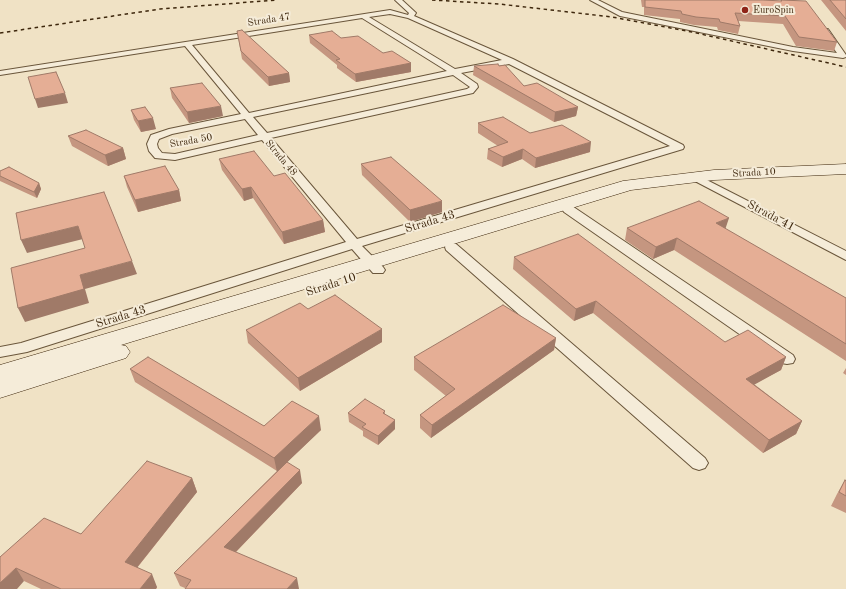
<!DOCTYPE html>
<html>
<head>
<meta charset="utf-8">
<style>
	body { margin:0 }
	canvas { display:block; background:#f0e2c5 }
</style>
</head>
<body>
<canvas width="846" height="589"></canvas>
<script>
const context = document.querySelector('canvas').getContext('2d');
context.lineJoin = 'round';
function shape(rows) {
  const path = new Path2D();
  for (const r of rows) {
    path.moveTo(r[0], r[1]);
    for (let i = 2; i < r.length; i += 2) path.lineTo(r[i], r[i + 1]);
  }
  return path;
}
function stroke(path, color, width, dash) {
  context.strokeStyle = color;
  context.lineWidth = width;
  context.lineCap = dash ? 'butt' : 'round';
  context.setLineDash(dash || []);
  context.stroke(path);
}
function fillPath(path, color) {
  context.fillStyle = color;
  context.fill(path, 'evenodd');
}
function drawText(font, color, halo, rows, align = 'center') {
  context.font = font + ' "Old Standard TT",serif';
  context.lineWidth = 4;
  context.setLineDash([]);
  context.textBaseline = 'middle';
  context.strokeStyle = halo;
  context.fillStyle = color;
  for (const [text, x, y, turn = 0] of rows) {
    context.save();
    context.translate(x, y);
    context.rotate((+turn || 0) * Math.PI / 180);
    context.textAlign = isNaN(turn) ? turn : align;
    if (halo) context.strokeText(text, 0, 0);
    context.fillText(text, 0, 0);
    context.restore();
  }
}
const street = shape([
	[395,0,402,0,415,12,416,13,414,16,513,59,683,145,684,147,683,149,362,246,383,267,385,270,383,273,373,273,352,249,27,352,0,357,0,347,21,343,346,242,262,140,175,160,155,158,149,151,147,144,151,135,169,129,241,114,185,46,0,75,0,71,390,10,408,15,409,13,395,0],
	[390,14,408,18,502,60,455,69,369,17,390,14],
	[362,18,447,71,249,113,192,45,362,18],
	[509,64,670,146,357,239,271,138,473,93,478,87,477,84,461,73,509,64],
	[453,75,470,87,467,89,267,133,253,117,453,75],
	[245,119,258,135,175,154,162,153,158,148,157,144,159,139,172,134,245,119],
	[590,0,598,0,622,12,793,47,837,53,821,31,825,29,828,29,846,55,846,57,843,58,793,51,620,16,590,0],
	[695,174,846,251,846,260,691,179,690,177,691,175,695,174],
	[568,205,572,206,793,355,795,359,793,363,787,364,781,363,564,212,562,209,564,206,568,205],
	[451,243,456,244,705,458,708,463,705,468,699,470,693,468,446,250,445,247,446,244,451,243]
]);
const secondary = shape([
	[846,164,846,174,714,180,631,190,121,345,126,346,130,352,126,358,0,398,0,365,623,181,714,170,846,164]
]);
stroke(street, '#6a563b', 2);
stroke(secondary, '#3e270d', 1);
fillPath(street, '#f5ecd9');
fillPath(secondary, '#f5ecd9');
stroke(shape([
	[432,0,499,4,612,17,692,32,846,67],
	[0,33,160,9,277,0]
]), '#3e270d', 1.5, [3.5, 3.5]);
fillPath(shape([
	[641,0,763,0,780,1,781,0,794,0,837,42,834,51,796,46,783,24,738,21,740,26,738,34,718,30,717,27,694,25,680,22,680,19,644,15,644,7,642,7],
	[821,0,846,0,846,31],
	[237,31,289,73,290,82,269,86,242,59],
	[309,35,383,53,411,63,411,72,356,82,337,68,337,65,310,43],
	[474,66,578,107,576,116,554,122,473,75],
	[170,88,223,116,189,123,172,98],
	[131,110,156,129,141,132,134,120],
	[478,123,530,133,590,152,535,168,522,159,502,167,487,159,488,149,498,146,478,133],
	[68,136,123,148,126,159,108,166,72,146],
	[219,159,274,176,323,220,325,232,284,244,253,198,244,201,222,170],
	[361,164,442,212,410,222,362,175],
	[0,171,39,183,41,189,37,198,0,181],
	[124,176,179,190,181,201,138,212,127,187],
	[627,228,725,229,846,298,846,361,674,250,653,259,625,240],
	[514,257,725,342,786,357,781,370,754,384,802,421,796,434,763,453,593,313,574,321,513,269],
	[308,309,382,342,300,391,248,343,246,330],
	[556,338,554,350,431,438,420,428,420,415,446,396,414,370,414,357],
	[846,368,846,375,843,373],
	[130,369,264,426,321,430,287,462,302,483,236,552,185,588,180,586,174,573,277,471,135,382],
	[385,411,385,415,395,429,378,445,363,436,363,431,349,422,348,413],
	[192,478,197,492,137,568,157,587,156,589,41,589,24,581,0,557,81,534],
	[845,480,846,481,846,513,831,506,837,494]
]), '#c59680');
fillPath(shape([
	[411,63,411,72,356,82,355,74],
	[289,73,290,82,269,86,268,77],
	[65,93,68,103,38,108,35,99],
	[221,106,223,116,189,123,187,112],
	[578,107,576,116,554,122,555,112],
	[153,118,156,129,141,132,138,121],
	[591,142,590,152,535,168,536,158],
	[123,148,126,159,108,166,105,155],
	[523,149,522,159,502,167,503,157],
	[39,183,41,189,37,198,34,192],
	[251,187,253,198,244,201,242,189],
	[179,190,181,201,138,212,135,200],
	[442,201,442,212,410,222,410,210],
	[729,218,725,230,716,223],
	[323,220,325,232,284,244,282,232],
	[78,226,83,239,27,253,21,240],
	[677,238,674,250,653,259,656,247],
	[132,261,137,274,85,289,89,303,25,322,18,308,80,275],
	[596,301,593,313,574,321,576,309],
	[382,329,382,342,300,391,298,378],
	[556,338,554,350,431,438,432,425],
	[786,357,781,370,741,392,746,379],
	[319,416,321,430,277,472,274,458],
	[395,420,395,429,378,445,378,436],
	[802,421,796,434,763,453,769,440],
	[300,470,302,483,228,560,224,547],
	[192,478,197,492,131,575,125,562],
	[16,568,24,581,17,589,0,589,0,583],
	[152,574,157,587,156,589,140,589],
	[297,578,299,589,287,589]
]), '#a07a68');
const building = shape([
	[645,0,763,0,782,1,781,0,806,1,837,42,799,37,785,16,735,13,740,26,720,22,719,19,696,17,682,14,681,11,645,7,645,0],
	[830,0,846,0,846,19,830,0],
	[242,30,289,73,268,77,241,51,237,31,242,30],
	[332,31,341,38,358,36,383,53,392,51,411,63,355,74,336,60,340,59,309,35,332,31],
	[498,64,499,66,505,65,524,86,537,83,578,107,555,112,474,66,498,64],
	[56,72,65,93,35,99,28,77,56,72],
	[202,83,221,106,187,112,170,88,202,83],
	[145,107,153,118,138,121,131,110,145,107],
	[503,117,530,133,562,125,591,142,536,158,523,149,503,157,488,149,508,142,478,123,503,117],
	[86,130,123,148,105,155,68,136,86,130],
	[254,151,274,176,285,173,323,220,282,232,251,187,242,189,219,159,254,151],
	[391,157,442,201,410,210,361,164,391,157],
	[165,166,179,190,135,200,124,176,165,166],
	[9,167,39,183,34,192,0,176,0,171,9,167],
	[104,192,132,261,80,275,84,289,18,308,11,268,85,248,78,226,21,240,16,213,104,192],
	[699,201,729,218,716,223,846,298,846,344,677,238,656,247,627,228,699,201],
	[578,234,725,342,748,330,786,357,746,379,802,421,769,440,596,301,576,309,514,257,578,234],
	[335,295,382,329,298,378,246,330,300,303,308,309,335,295],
	[503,305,556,338,432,425,420,415,455,389,414,357,503,305],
	[148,357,264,426,292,401,319,416,274,458,130,369,148,357],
	[365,399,385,411,383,413,395,420,378,436,362,427,366,424,348,413,365,399],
	[147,461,192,478,125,562,152,574,140,589,61,589,16,568,0,583,0,557,44,518,81,534,147,461],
	[287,462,300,470,224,547,297,578,287,589,185,589,191,580,174,573,287,462],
	[845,480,846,481,846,496,839,492,845,480]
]);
fillPath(building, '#e5ae95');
stroke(building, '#a07a68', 1);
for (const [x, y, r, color] of [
	[745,10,4,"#8f2418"]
]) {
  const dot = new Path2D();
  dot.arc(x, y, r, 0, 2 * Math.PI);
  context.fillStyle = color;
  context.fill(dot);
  stroke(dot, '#f5ecd9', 1.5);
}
drawText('10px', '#3e270d', '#f5ecd9', [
	["EuroSpin",753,10]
], 'left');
drawText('10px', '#3e270d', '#f5ecd9', [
	["Strada 47",269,20,-9],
	["Strada 50",191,141,-10],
	["Strada 48",281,158,50],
	["Strada 10",754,173,-3]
]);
drawText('12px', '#3e270d', '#f5ecd9', [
	["Strada 41",771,216,28],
	["Strada 43",430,222,-17],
	["Strada 10",331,285,-18],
	["Strada 43",121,317,-17]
]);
</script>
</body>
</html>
